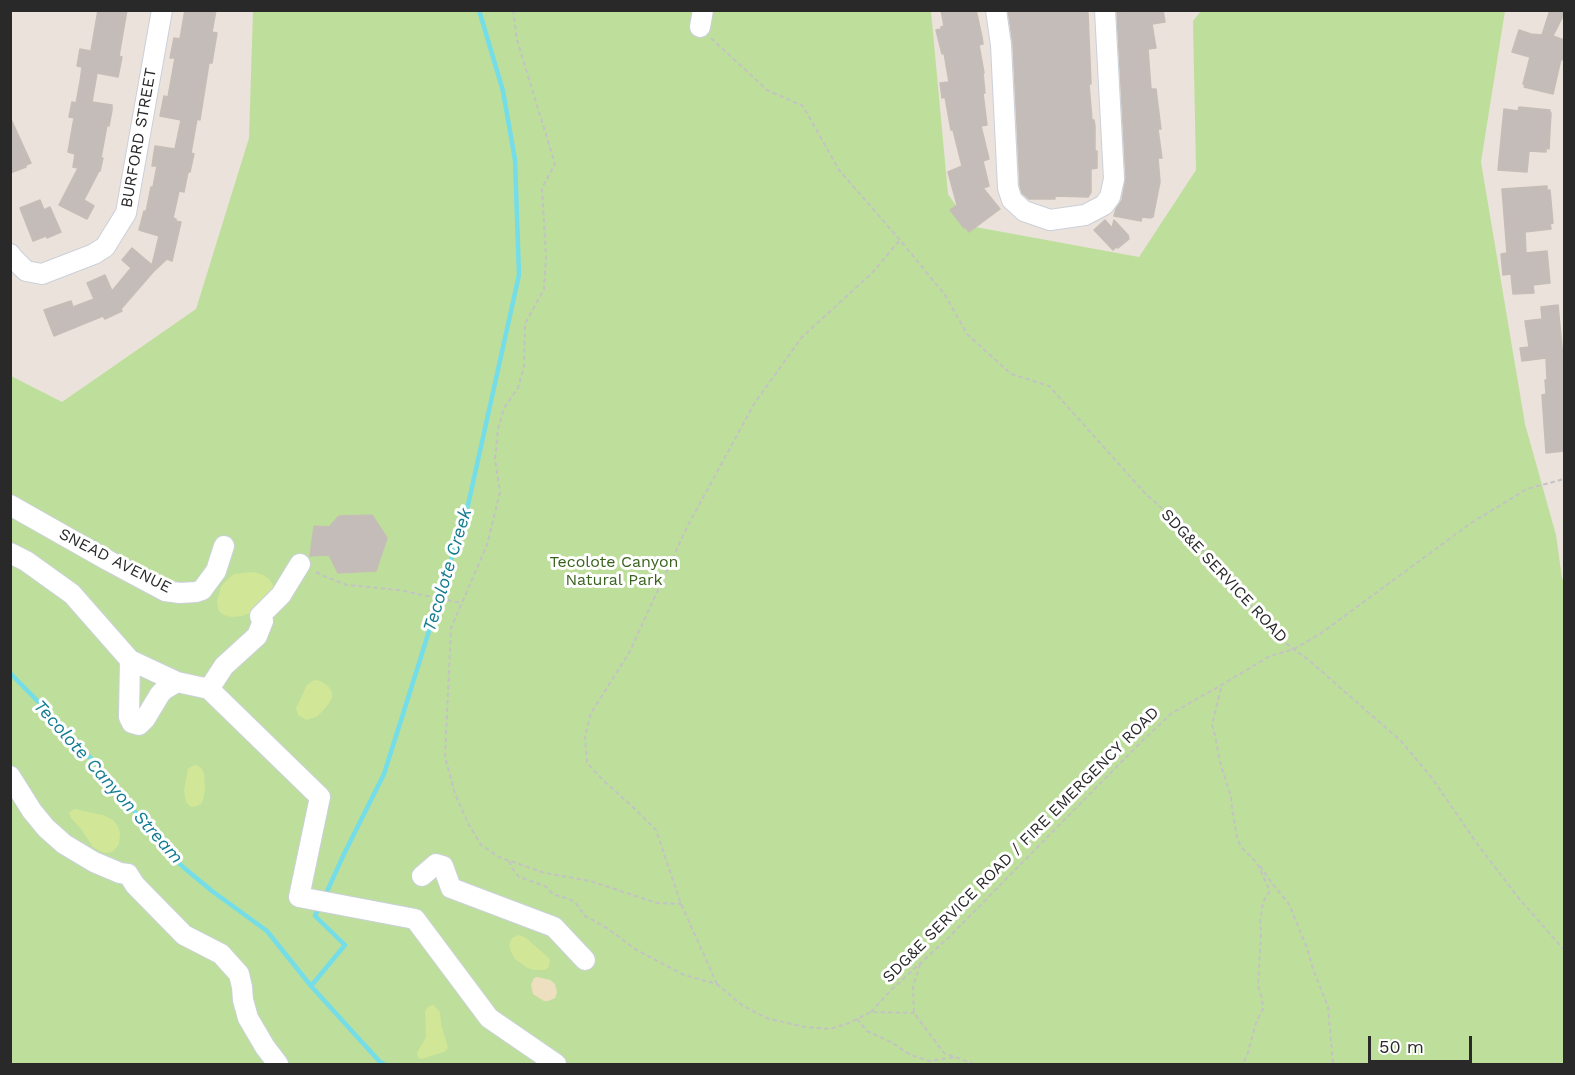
<!DOCTYPE html>
<html>
<head>
<meta charset="utf-8">
<style>
	body { margin:0 }
	#map { position:relative; width:1575px; height:1075px; overflow:hidden; background:#ebe2dc; font-family:"Work Sans",sans-serif }
	canvas { display:block }
	.frame { position:absolute; inset:0; border:12px solid #292929; pointer-events:none }
	.scale { position:absolute; left:1368px; top:1036px; width:104px; height:27px; box-sizing:border-box; border:3px solid #292929; border-top:0; padding-left:8px; font-size:18px; line-height:21px; white-space:nowrap; color:#292929; -webkit-text-stroke:4px #fff; paint-order:stroke }
</style>
</head>
<body>
<div id="map">
<canvas width="1575" height="1075"></canvas>
<div class="frame"></div>
<div class="scale">50 m</div>
</div>
<script>
const context = document.querySelector('canvas').getContext('2d');
context.lineJoin = 'round';
function fillPath(path, color) {
  context.fillStyle = color;
  context.fill(path, 'evenodd');
}
function shape(rows) {
  const path = new Path2D();
  for (const r of rows) {
    path.moveTo(r[0], r[1]);
    for (let i = 2; i < r.length; i += 2) path.lineTo(r[i], r[i + 1]);
  }
  return path;
}
function stroke(path, color, width, dash) {
  context.strokeStyle = color;
  context.lineWidth = width;
  context.lineCap = dash ? 'butt' : 'round';
  context.setLineDash(dash || []);
  context.stroke(path);
}
function drawText(font, color, halo, rows, align = 'center') {
  context.font = font + ' "Work Sans",sans-serif';
  context.lineWidth = 6;
  context.setLineDash([]);
  context.textBaseline = 'middle';
  context.strokeStyle = halo;
  context.fillStyle = color;
  for (const [text, x, y, turn = 0] of rows) {
    context.save();
    context.translate(x, y);
    context.rotate((+turn || 0) * Math.PI / 180);
    context.textAlign = isNaN(turn) ? turn : align;
    if (halo) context.strokeText(text, 0, 0);
    context.fillText(text, 0, 0);
    context.restore();
  }
}
fillPath(shape([
	[253,11,931,11,948,194,970,226,1139,257,1196,170,1193,21,1201,11,1505,11,1481,162,1525,424,1556,535,1562,578,1564,581,1564,1064,11,1064,11,376,62,402,196,309,249,138]
]), '#bedf9b');
fillPath(shape([
	[537,977,550,980,555,984,557,992,555,998,548,1001,544,1001,533,994,531,985,534,978]
]), '#eedfc0');
fillPath(shape([
	[254,572,263,575,269,579,273,585,274,593,255,611,242,616,232,617,224,615,220,612,218,609,217,601,221,587,224,583,234,574],
	[314,680,320,681,328,686,332,692,332,698,327,706,318,716,307,720,298,715,296,708,307,685],
	[197,765,201,768,204,773,205,791,202,803,197,806,191,807,186,802,184,790,188,769,192,766],
	[74,809,103,815,113,820,118,826,120,833,119,844,116,848,112,852,106,853,100,851,93,847,81,829,71,818,69,813],
	[519,935,526,938,549,958,550,962,548,968,544,970,533,970,526,967,515,959,511,952,509,945,512,938],
	[434,1005,440,1012,441,1024,448,1048,444,1052,421,1059,418,1057,417,1053,426,1037,425,1011,429,1006]
]), '#d2e697');
stroke(shape([
	[10,673,63,727,110,780,153,835,183,867,212,891,267,931,311,986],
	[324,898,344,854,384,774,420,660,468,505,519,275,515,160,503,91,479,10],
	[320,905,315,916,345,945,311,986,380,1062,384,1064]
]), '#74dde8', 4.5);
const building = shape([
	[98,10,127,10,119,56,122,57,118,77,97,73,92,102,112,105,112,110,109,126,107,125,101,158,103,158,100,171,99,171,84,200,94,206,87,219,59,205,78,168,73,167,75,154,68,152,74,118,69,117,72,102,76,103,80,82,82,67,77,66,80,49,91,51,98,10],
	[185,10,216,10,212,32,217,33,212,63,209,63,200,120,197,119,191,153,194,154,190,172,188,172,184,192,179,191,173,218,176,219,176,221,181,222,172,261,167,259,154,271,121,309,122,311,105,319,103,316,54,336,44,310,71,301,73,307,94,299,87,283,105,275,112,291,131,268,122,260,132,248,152,265,159,236,139,230,144,211,146,212,151,187,153,187,157,166,152,166,155,146,175,149,181,120,160,116,164,96,168,97,175,58,170,58,174,38,180,39,185,10],
	[941,10,976,10,982,37,983,44,979,45,984,73,983,73,985,93,983,93,987,125,981,126,989,159,983,161,989,186,983,188,1000,209,969,232,965,227,964,228,950,210,957,205,948,172,962,166,953,130,951,130,945,97,942,98,940,83,949,82,944,53,942,54,936,30,941,29,941,27,944,26,941,10],
	[1008,10,1087,10,1087,13,1088,13,1091,84,1089,84,1092,120,1094,120,1095,126,1095,151,1097,151,1097,168,1091,169,1091,192,1088,197,1055,196,1055,199,1029,199,1022,193,1020,186,1013,44,1008,10],
	[1136,10,1163,10,1165,22,1152,24,1156,48,1148,49,1151,89,1156,89,1161,129,1158,129,1162,158,1158,158,1160,182,1153,217,1151,216,1151,218,1142,217,1141,221,1114,216,1116,209,1122,200,1126,178,1117,13,1136,10],
	[1550,10,1564,10,1564,14,1553,36,1564,40,1564,60,1561,59,1553,94,1524,87,1525,85,1523,84,1530,57,1512,52,1519,30,1531,34,1542,35,1550,10],
	[1519,107,1550,110,1550,113,1551,113,1549,149,1546,148,1546,152,1529,151,1527,172,1498,170,1504,109,1518,111,1519,107],
	[10,117,31,163,26,165,26,167,10,173,10,117],
	[1547,186,1547,190,1550,190,1553,223,1550,224,1551,229,1525,232,1526,253,1547,251,1550,283,1533,285,1534,293,1513,294,1511,274,1503,275,1501,254,1507,253,1502,189,1547,186],
	[40,200,44,210,50,207,61,232,47,238,46,236,33,241,20,208,40,200],
	[1105,220,1112,228,1114,220,1128,235,1129,239,1118,248,1116,247,1113,250,1094,230,1105,220],
	[1558,305,1564,368,1564,451,1546,453,1542,395,1546,394,1545,380,1547,380,1546,358,1522,361,1520,348,1529,347,1525,321,1542,319,1541,307,1558,305],
	[372,515,387,538,376,571,338,573,329,555,310,556,314,526,329,527,339,516,372,515]
]);
fillPath(building, '#c3bcb8');
stroke(building, '#c6bdb6', 1.5);
const minor = shape([
	[996,10,1001,45,1008,188,1012,200,1024,211,1050,220,1085,215,1104,205,1110,197,1114,179,1105,10],
	[700,27,703,10],
	[10,254,13,258,26,271,42,274,94,254,105,247,126,213,162,10],
	[10,505,109,561,165,591,180,593,196,592,202,590,216,571,224,546],
	[10,553,26,561,72,594,130,660,129,717,132,723,139,725,145,719,160,694,165,689,177,682,209,689,224,666,257,636,263,621,260,616,281,595,300,564],
	[130,660,177,682],
	[209,689,320,797,299,897,415,919,489,1018,556,1064],
	[10,776,32,811,46,828,64,844,94,862,120,873,128,874,135,885,184,935,221,954,239,974,242,987,243,1000,248,1018,265,1047,278,1064],
	[422,876,436,864,443,866,451,888,554,927,585,960]
]);
stroke(minor, '#cad0da', 22);
stroke(shape([
	[513,10,517,40,555,164,542,188,546,256,544,289,525,324,524,366,518,388,504,408,498,429,495,459,500,492,487,545,451,628,445,757,455,794,469,825,481,845,499,857,545,873,590,881,657,903,681,904],
	[711,38,767,90,803,106,839,170,900,240,945,295,967,334,1011,374,1049,386,1144,492,1182,527,1280,639,1311,662,1401,741,1432,778,1478,845,1517,896,1564,950],
	[316,572,326,577,347,585,399,590,461,603],
	[1221,688,1212,725,1215,735,1220,762,1231,797,1232,809,1237,837,1241,847,1257,863,1270,891,1263,902,1260,923,1261,933,1258,986,1262,998,1263,1009,1256,1023,1248,1052,1243,1064],
	[509,861,512,868,519,877,545,886,553,894,574,901,585,916,607,928,635,949,684,975,717,984,743,1006,769,1019,805,1027,830,1029,849,1023,871,1012,914,1013],
	[1260,866,1271,882,1289,904,1307,948,1313,969,1328,1007,1333,1064],
	[920,964,913,987,914,1013,944,1053,974,1064],
	[717,984,681,904,656,830,635,809,604,781,587,763,585,736,591,713,629,653,687,527,754,404,802,337,872,273,899,241],
	[871,1012,892,989,949,937,1142,741,1172,713,1218,687,1270,656,1294,649,1320,634,1471,523,1527,489,1564,479],
	[857,1019,867,1031,893,1043,901,1049,911,1055,929,1061,955,1057]
]), '#c3c3c3', 2, [4.5, 3]);
stroke(minor, '#fff', 20);
drawText('16px', '#292929', '#fff', [
	["BURFORD STREET",139,138,-80],
	["SNEAD AVENUE",115,561,27],
	["SDG&E SERVICE ROAD",1224,576,47],
	["SDG&E SERVICE ROAD / FIRE EMERGENCY ROAD",1021,845,-45]
]);
drawText('16px', '#38621d', '#fff', [
	["Tecolote Canyon",614,562],
	["Natural Park",614,580]
]);
drawText('italic 18px', '#147d92', '#fff', [
	["Tecolote Creek",448,570,-73],
	["Tecolote Canyon Stream",108,782,48]
]);
</script>
</body>
</html>
